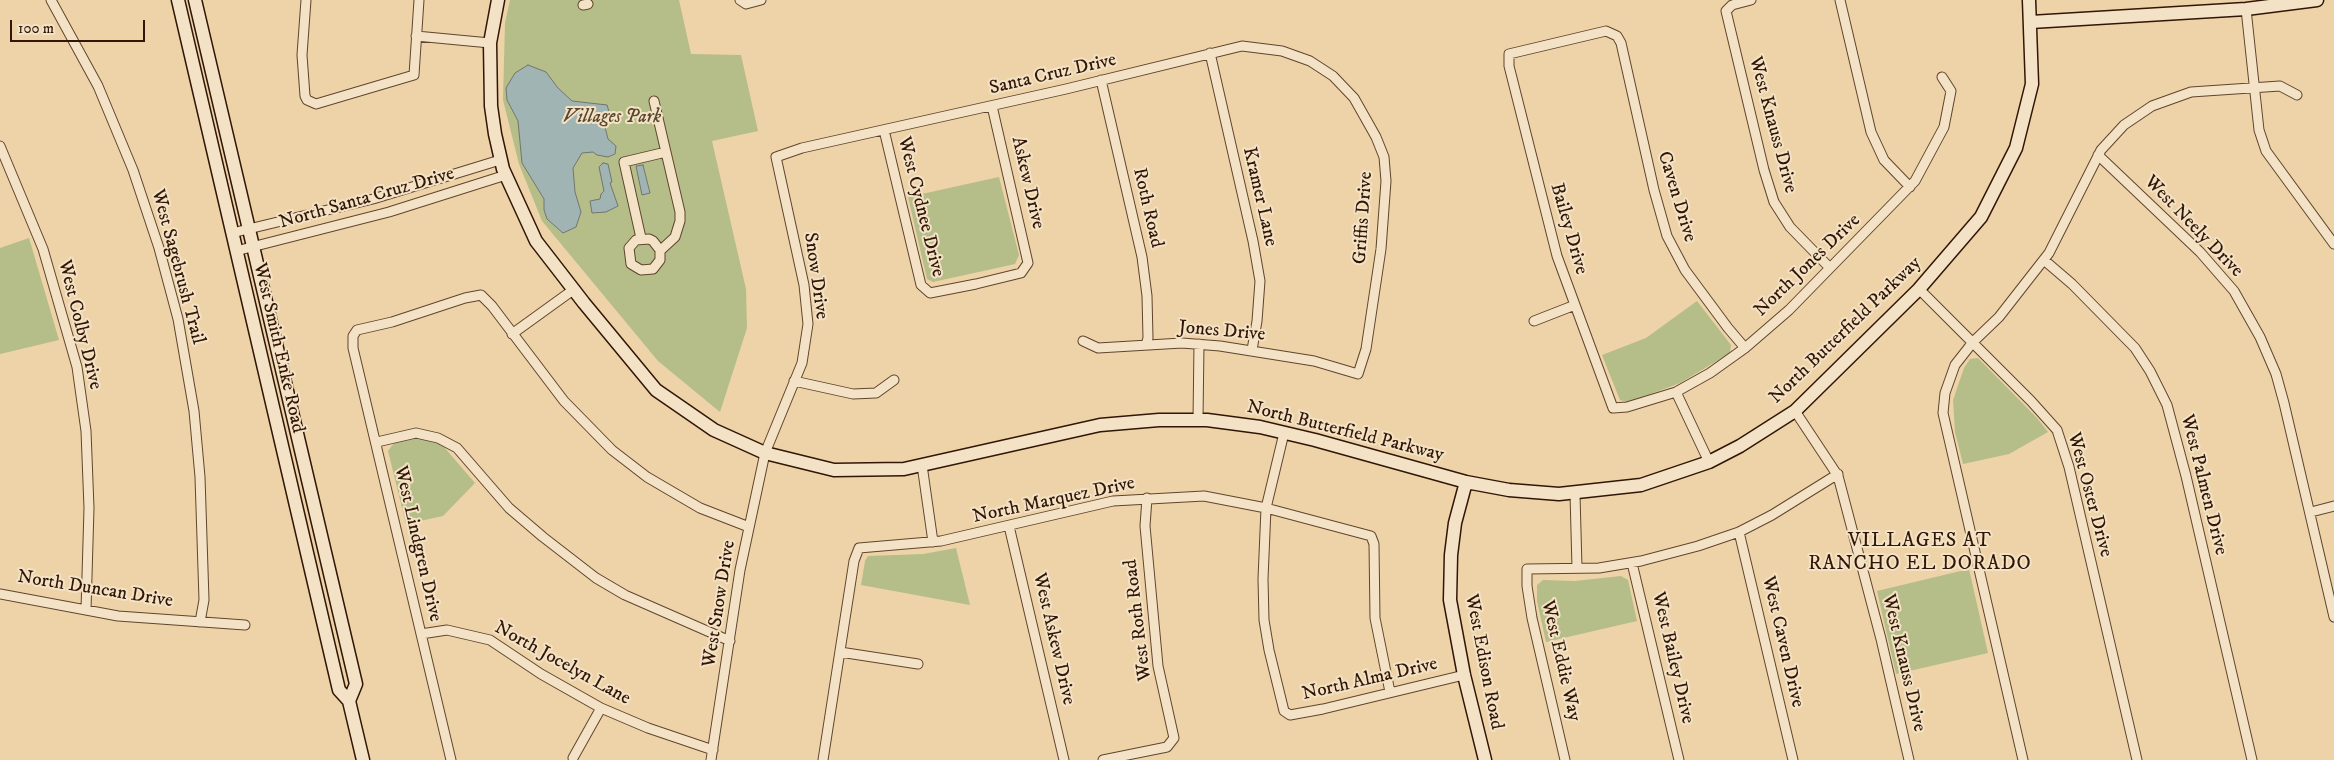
<!DOCTYPE html>
<html>
<head>
<meta charset="utf-8">
<style>
	body { margin:0 }
	#map { position:relative; width:2334px; height:760px; overflow:hidden; background:#edd3a7; font-family:"IM FELL DW Pica",serif }
	canvas { display:block }
	.scale { position:absolute; left:10px; top:20px; width:135px; height:22px; box-sizing:border-box; border:2px solid #311605; border-top:0; padding-left:6px; font-size:15px; line-height:18px; white-space:nowrap; color:#311605; -webkit-text-stroke:4px #f3e2c6; paint-order:stroke }
</style>
</head>
<body>
<div id="map">
<canvas width="2334" height="760"></canvas>
<div class="scale">100 m</div>
</div>
<script>
const context = document.querySelector('canvas').getContext('2d');
context.lineJoin = 'round';
function fillPath(path, color) {
  context.fillStyle = color;
  context.fill(path, 'evenodd');
}
function shape(rows) {
  const path = new Path2D();
  for (const r of rows) {
    path.moveTo(r[0], r[1]);
    for (let i = 2; i < r.length; i += 2) path.lineTo(r[i], r[i + 1]);
  }
  return path;
}
function stroke(path, color, width, dash) {
  context.strokeStyle = color;
  context.lineWidth = width;
  context.lineCap = dash ? 'butt' : 'round';
  context.setLineDash(dash || []);
  context.stroke(path);
}
function drawText(font, color, halo, rows, align = 'center') {
  context.font = font + ' "IM FELL DW Pica",serif';
  context.lineWidth = 4;
  context.setLineDash([]);
  context.textBaseline = 'middle';
  context.strokeStyle = halo;
  context.fillStyle = color;
  for (const [text, x, y, turn = 0] of rows) {
    context.save();
    context.translate(x, y);
    context.rotate((+turn || 0) * Math.PI / 180);
    context.textAlign = isNaN(turn) ? turn : align;
    if (halo) context.strokeText(text, 0, 0);
    context.fillText(text, 0, 0);
    context.restore();
  }
}
fillPath(shape([
	[510,0,679,0,691,54,741,55,758,131,712,141,746,289,747,328,720,412,658,361,542,221,519,164,503,100,505,23],
	[999,177,1019,255,1015,264,933,282,927,279,908,197],
	[29,238,59,340,0,354,0,248],
	[1697,301,1731,345,1730,353,1680,383,1640,398,1627,402,1620,400,1602,355,1646,338],
	[1978,358,2037,418,2048,432,2009,454,1963,464,1955,432,1953,400,1964,368,1970,359],
	[418,438,432,440,444,447,475,483,443,516,406,524,388,451,394,443],
	[956,548,970,605,861,585,865,561,868,556,923,554],
	[1969,569,1988,653,1896,674,1877,591],
	[1621,576,1628,580,1637,621,1546,642,1537,601,1537,585,1543,580,1575,581]
]), '#b5bd89');
const water = shape([
	[528,65,546,72,558,88,572,101,607,105,611,118,605,127,608,139,616,146,615,154,608,157,597,155,593,152,582,153,573,168,575,192,581,212,576,227,563,233,547,219,544,210,544,199,522,163,518,121,507,100,506,88,515,73,528,65],
	[603,163,608,164,612,182,610,183,618,206,606,212,592,213,590,201,600,199,601,194,604,191,599,167,603,163],
	[643,165,650,193,642,195,636,166,643,165]
]);
fillPath(water, '#a0b4b4');
stroke(water, '#74756e', 1);
const street = shape([
	[51,0,98,86,133,170,159,248,178,319,194,411,200,477,204,600,200,622],
	[306,0,302,55,305,96,307,100,316,104,414,75,419,0],
	[740,0,746,4,761,0],
	[1751,0,1732,5,1726,11,1764,170,1774,202,1790,227,1830,268],
	[1840,0,1871,132,1884,160,1910,187],
	[583,5,588,4],
	[2246,9,2259,130,2266,151,2334,244],
	[416,36,490,43],
	[1210,53,1253,241,1260,281,1257,321,1252,350],
	[1101,80,1142,257,1147,296,1148,338,1146,345],
	[654,101,680,212,680,221,675,237,662,249,660,250,653,241,649,239,636,240,629,248,631,264,641,270,653,269,660,260,660,250],
	[884,130,921,285,930,293,976,284,1021,273,1028,263,992,106],
	[0,146,43,249,77,367,86,431,89,508,86,610],
	[2098,155,2200,252,2234,291,2260,337,2276,374,2284,403,2334,617],
	[232,233,373,199,500,160],
	[641,238,624,162,666,152],
	[236,251,389,212,506,175],
	[2044,260,2072,284,2135,348,2150,371,2167,405,2186,476,2252,760],
	[1919,289,2031,401,2057,430,2069,467,2137,760],
	[1534,321,1575,305],
	[512,334,573,290],
	[1745,348,1728,328,1685,270,1667,236,1654,190,1621,43,1617,36,1606,31,1509,54,1509,66,1557,256,1613,408,1627,407,1676,392,1710,373,1745,348,1789,310,1915,181,1944,127,1951,91,1942,77],
	[794,381,853,394,876,393,894,380],
	[1676,392,1709,462],
	[1795,411,1838,476,1881,639,1909,760],
	[1198,420,1199,344],
	[1284,433,1266,508,1263,579,1264,620,1269,650,1284,711,1290,715,1323,709,1464,675],
	[377,442,416,433,438,438,457,448,509,508,543,537,596,578,625,595,730,641],
	[922,465,933,542],
	[1575,494,1577,568],
	[2311,512,2334,506],
	[1009,526,1064,760],
	[1739,532,1793,760],
	[1632,563,1679,760],
	[0,594,118,616,245,625],
	[421,634,447,630,490,640,541,674,601,708,648,728,713,750],
	[840,652,918,664],
	[573,758,601,708],
	[451,760,353,348,353,336,357,330,392,322,465,298,481,295,492,306,564,401,612,450,647,477,700,508,749,527],
	[711,760,740,570,765,453,802,363,808,324,804,285,776,157,802,148,1066,89,1242,46,1282,51,1310,61,1333,76,1354,98,1376,137,1384,157,1386,181,1381,249,1366,349,1358,374,1314,361,1220,346,1182,343,1098,348,1083,341],
	[823,760,854,561,859,548,941,541,1113,501,1204,496,1266,508,1371,536,1374,544,1375,618,1390,692],
	[1103,760,1167,747,1174,738,1158,666,1145,526,1147,498],
	[1565,760,1532,618,1527,586,1527,569,1599,568,1641,561,1698,546,1739,532,1772,515,1838,474],
	[2023,760,1943,413,1945,393,1955,365,1973,342,1999,317,2049,253,2101,150,2124,125,2152,106,2191,92,2280,86,2297,95]
]);
const secondary = shape([
	[178,0,339,690,349,701,363,760],
	[195,0,356,684,349,701],
	[498,0,490,43,491,106,495,134,503,169,536,241,584,303,656,390,714,430,765,453,834,470,904,469,1100,425,1159,420,1207,420,1260,427,1315,440,1466,482,1509,490,1559,494,1641,485,1709,462,1740,446,1795,411,1919,289,1981,217,2016,148,2032,84,2029,0],
	[2031,22,2246,9,2317,0],
	[1466,482,1455,523,1451,555,1450,600,1464,675,1485,760]
]);
stroke(street, '#60452e', 11);
stroke(secondary, '#311605', 15);
stroke(street, '#f3e2c6', 9);
stroke(secondary, '#f3e2c6', 12);
drawText('19px', '#311605', '#f3e2c6', [
	["Santa Cruz Drive",1053,75,-13],
	["West Knauss Drive",1772,125,75],
	["Askew Drive",1027,183,77],
	["Kramer Lane",1259,197,77],
	["Caven Drive",1676,197,73],
	["North Santa Cruz Drive",367,199,-16],
	["West Cydnee Drive",920,207,76],
	["Roth Road",1147,208,77],
	["Griffis Drive",1364,218,-86],
	["West Neely Drive",2193,227,46],
	["Bailey Drive",1568,229,74],
	["North Jones Drive",1808,266,-44],
	["West Sagebrush Trail",177,267,75],
	["Snow Drive",815,276,82],
	["West Colby Drive",79,325,76],
	["North Butterfield Parkway",1846,331,-44],
	["Jones Drive",1222,332,5],
	["West Smith Enke Road",278,348,77],
	["North Butterfield Parkway",1345,432,14],
	["West Palmen Drive",2203,485,76],
	["West Oster Drive",2089,495,75],
	["North Marquez Drive",1054,501,-12],
	["West Lindgren Drive",417,544,77],
	["North Duncan Drive",95,590,9],
	["West Snow Drive",720,604,-81],
	["West Roth Road",1139,620,-97],
	["West Askew Drive",1053,639,77],
	["West Caven Drive",1782,642,77],
	["West Bailey Drive",1672,658,77],
	["West Eddie Way",1560,661,77],
	["West Edison Road",1483,662,79],
	["West Knauss Drive",1903,663,77],
	["North Jocelyn Lane",562,664,29],
	["North Alma Drive",1370,680,-13]
]);
drawText('italic 19px', '#59482d', '#f3e2c6', [
	["Villages Park",612,118]
]);
context.letterSpacing = '1px';
drawText('20px', '#311605', '#f3e2c6', [
	["VILLAGES AT",1920,542],
	["RANCHO EL DORADO",1920,565]
]);
context.letterSpacing = '0px';
</script>
</body>
</html>
